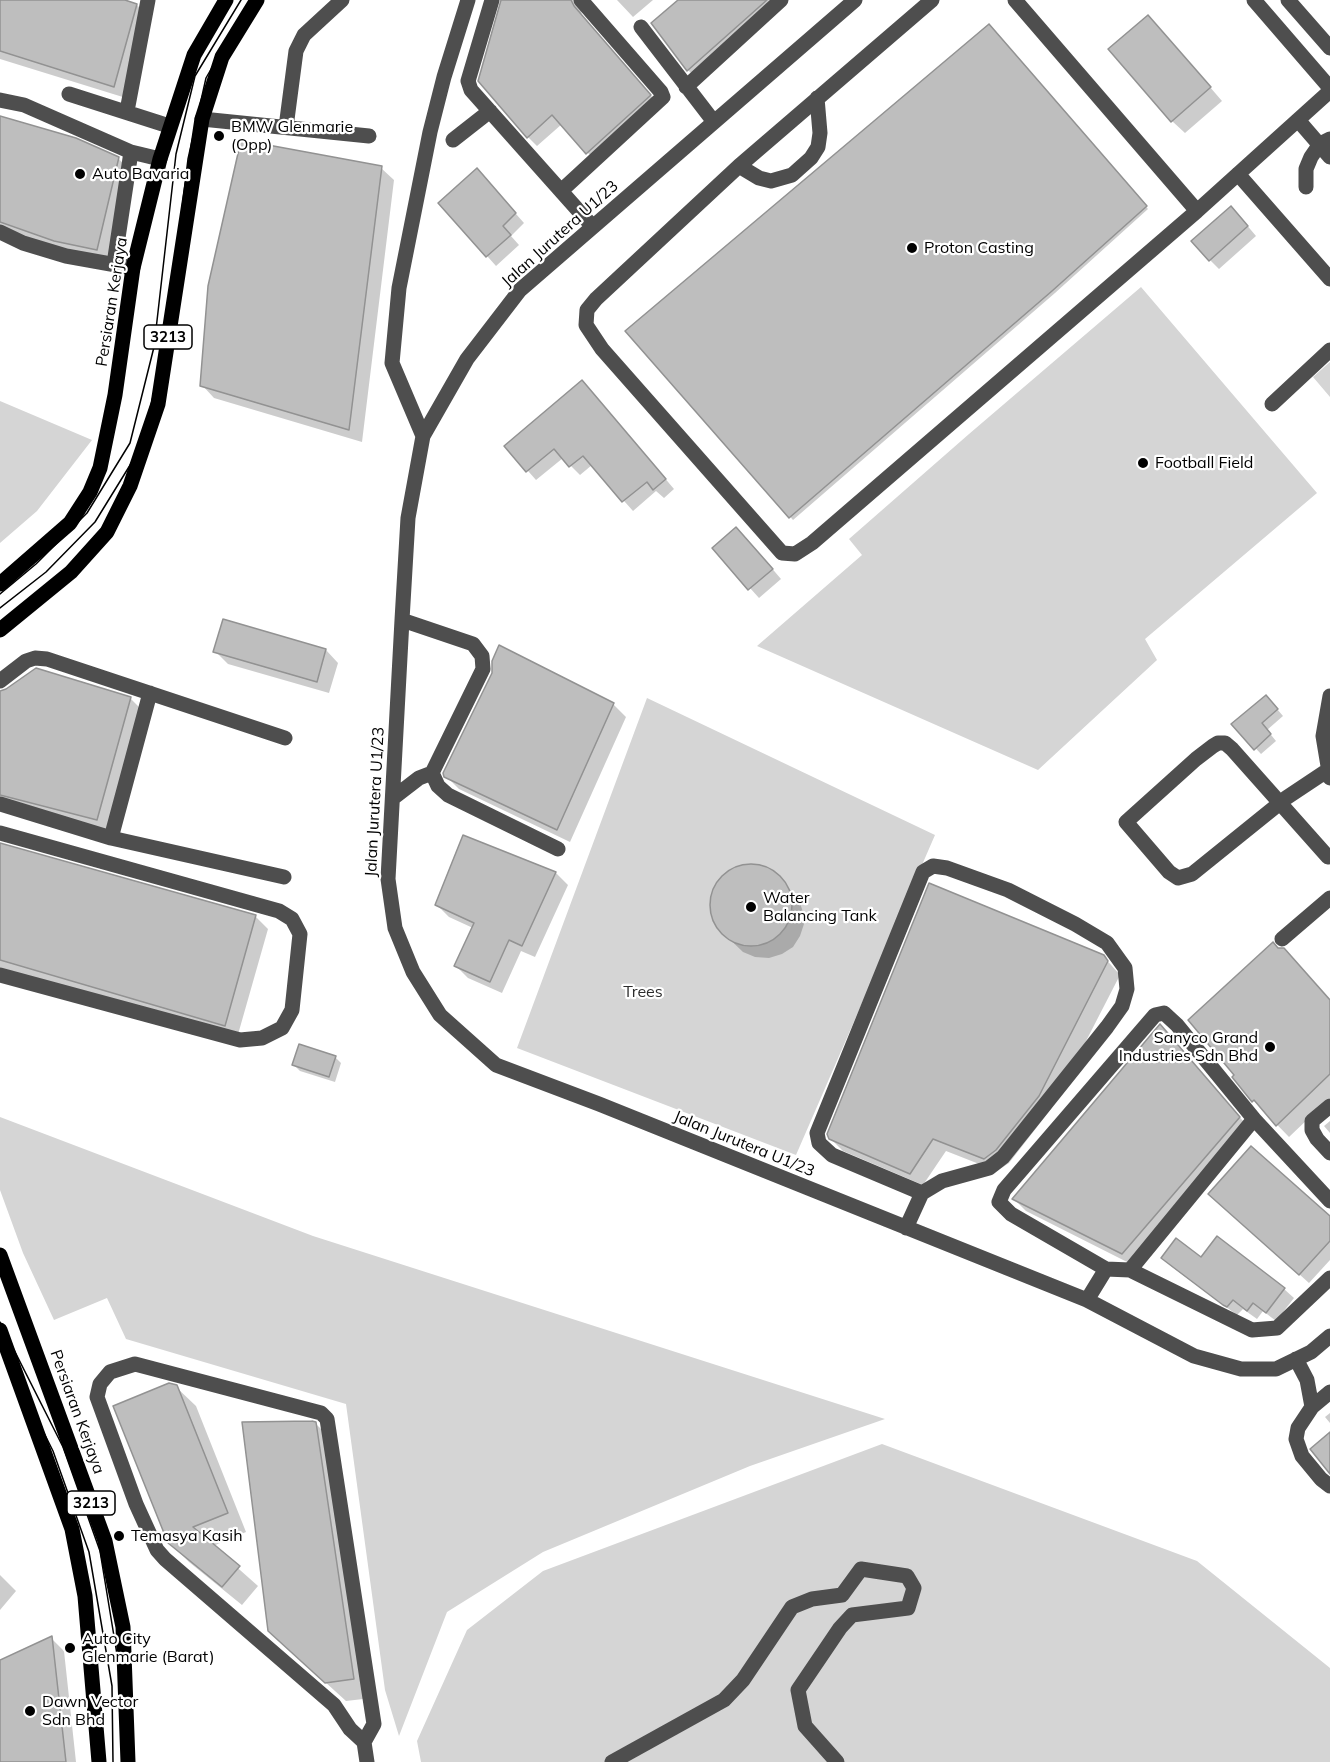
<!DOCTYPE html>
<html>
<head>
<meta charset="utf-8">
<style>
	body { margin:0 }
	canvas { display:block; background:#fff }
</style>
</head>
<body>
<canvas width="1330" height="1762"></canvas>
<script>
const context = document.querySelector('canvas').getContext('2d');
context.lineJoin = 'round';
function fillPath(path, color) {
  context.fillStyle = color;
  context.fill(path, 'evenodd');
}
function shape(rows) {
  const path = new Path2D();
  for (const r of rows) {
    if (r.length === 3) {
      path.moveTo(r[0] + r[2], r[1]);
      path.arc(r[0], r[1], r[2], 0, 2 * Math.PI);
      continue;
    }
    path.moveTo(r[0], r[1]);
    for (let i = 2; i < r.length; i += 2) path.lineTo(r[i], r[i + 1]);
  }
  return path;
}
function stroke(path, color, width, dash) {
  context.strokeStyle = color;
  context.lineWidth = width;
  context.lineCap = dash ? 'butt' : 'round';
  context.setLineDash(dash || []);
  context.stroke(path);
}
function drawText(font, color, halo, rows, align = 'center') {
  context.font = font + ' Mulish,sans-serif';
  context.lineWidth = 4.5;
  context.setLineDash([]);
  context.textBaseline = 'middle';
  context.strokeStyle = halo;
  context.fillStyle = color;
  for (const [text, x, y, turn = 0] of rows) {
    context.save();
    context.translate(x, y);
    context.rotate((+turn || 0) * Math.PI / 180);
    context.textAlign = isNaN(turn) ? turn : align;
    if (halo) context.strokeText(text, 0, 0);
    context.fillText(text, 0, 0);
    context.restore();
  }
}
fillPath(shape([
	[1141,287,1317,493,1145,639,1157,660,1038,770,757,646,862,555,849,539,969,434],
	[1330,362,1330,397,1313,377],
	[0,401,92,440,37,511,0,543],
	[647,698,935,835,796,1155,517,1048],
	[756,864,768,868,779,875,787,885,791,898,792,911,788,923,780,934,769,942,755,946,741,945,728,940,718,930,712,918,710,904,713,890,720,878,730,870,743,865],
	[0,1117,313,1236,885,1419,750,1466,543,1552,447,1612,399,1736,385,1690,346,1404,126,1339,107,1298,54,1320,23,1253,0,1190],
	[882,1444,1197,1561,1330,1668,1330,1762,421,1762,417,1741,467,1630,543,1571]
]), '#d5d5d5');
fillPath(shape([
	[0,0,120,0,137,5,149,18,126,98,0,59],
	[502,0,574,0,581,8,582,17,659,105,597,163,562,124,537,146,528,137],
	[617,0,653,0,633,17],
	[680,0,788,0,697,79,688,70],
	[989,26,1148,209,1055,293,793,520,627,332],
	[1160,29,1222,101,1185,133,1172,121],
	[0,118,118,158,130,171,109,261,0,230],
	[381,168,394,180,362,442,214,398,202,385],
	[486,180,524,223,511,236,519,245,496,266,440,203],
	[1240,217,1256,236,1219,269,1210,260],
	[591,391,674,489,664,498,656,491,633,511,592,465,580,475,563,458,536,480,506,446],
	[746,538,781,579,759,598,714,548],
	[326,650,338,663,329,693,228,664,215,651],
	[36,670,130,698,143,711,109,832,0,804,0,692,7,690],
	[1272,703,1283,716,1267,730,1276,741,1261,754,1233,724],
	[613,704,626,717,570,842,459,789,446,776],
	[0,844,255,916,268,929,237,1038,0,969],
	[756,866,768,869,778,876,799,900,803,912,804,924,800,936,793,947,782,954,769,958,755,957,743,952,719,929,713,917,711,904,714,891,721,879,731,871,743,867],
	[556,873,568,885,535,957,521,951,502,993,468,978,456,966,473,928,449,917,437,905],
	[1103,956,1120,975,1051,1109,1009,1163,997,1171,946,1151,923,1185,843,1151,830,1138],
	[1330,1001,1330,1098,1289,1137,1254,1101,1234,1077],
	[1160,1026,1251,1130,1135,1266,1026,1211,1014,1199],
	[335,1057,341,1063,335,1082,300,1071,294,1065],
	[1330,1121,1330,1133,1324,1126],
	[1220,1203,1330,1218,1330,1260,1309,1283],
	[1217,1238,1284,1289,1294,1298,1276,1321,1263,1311,1257,1319,1243,1309,1237,1315,1172,1267,1163,1258,1201,1259],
	[176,1387,196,1406,246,1532,213,1546,258,1586,242,1605,189,1562,169,1542],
	[1330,1413,1330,1423,1325,1417],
	[315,1423,334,1442,372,1698,346,1701,269,1631],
	[0,1575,16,1591,0,1610],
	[51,1638,64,1651,76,1762,0,1762,0,1662]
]), '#0003');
const building = shape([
	[0,0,125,0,137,4,114,87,0,51,0,0],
	[501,0,571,0,574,6,651,95,586,154,552,115,527,138,478,81,501,0],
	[678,0,767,0,687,71,651,23,678,0],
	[1148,15,1211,87,1171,122,1108,49,1148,15],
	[989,24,1147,206,1052,291,789,518,625,331,989,24],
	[0,116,76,138,119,157,97,250,54,241,0,222,0,116],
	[241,140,382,166,349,430,200,386,208,286,241,140],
	[477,168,516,213,503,226,511,235,486,257,438,203,477,168],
	[1231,206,1248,226,1209,261,1191,241,1231,206],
	[582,380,666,479,653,490,647,482,622,502,583,456,569,467,554,449,526,472,504,446,582,380],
	[736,527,773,569,748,590,712,548,736,527],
	[223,619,326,649,317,682,213,652,223,619],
	[499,645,614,703,557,830,444,777,443,773,492,673,492,661,499,645],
	[36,668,131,697,97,820,0,795,0,691,6,689,36,668],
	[1266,695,1278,709,1262,723,1271,734,1254,750,1231,724,1266,695],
	[463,835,556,872,522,946,509,940,490,982,454,966,474,923,435,905,463,835],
	[0,843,256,915,225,1026,0,960,0,843],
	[751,905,41],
	[929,883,1104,955,1108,961,1039,1096,996,1150,984,1159,933,1139,910,1174,829,1139,827,1134,929,883],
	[1273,942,1278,948,1284,948,1330,1000,1330,1074,1276,1126,1254,1100,1252,1102,1232,1077,1234,1075,1188,1020,1273,942],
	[1160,1024,1240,1117,1122,1254,1012,1199,1160,1024],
	[299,1044,336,1056,329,1077,292,1065,299,1044],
	[1251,1146,1330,1216,1330,1241,1299,1275,1208,1194,1251,1146],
	[1217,1236,1285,1288,1266,1313,1253,1303,1247,1311,1233,1300,1227,1307,1223,1305,1161,1258,1176,1238,1201,1257,1217,1236],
	[169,1383,177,1385,228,1513,193,1527,240,1566,222,1587,168,1543,113,1406,169,1383],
	[312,1421,316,1422,354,1679,325,1683,268,1631,242,1422,312,1421],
	[1330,1432,1330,1474,1310,1449,1330,1432],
	[52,1636,66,1762,0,1762,0,1660,52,1636]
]);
fillPath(building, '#bebebe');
stroke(building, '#929292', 1.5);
stroke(shape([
	[492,0,468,81,471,90,593,227],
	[855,0,520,290,467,359,423,436,408,518,402,620,388,879,395,928,413,972,440,1015,496,1065,599,1104,1087,1300,1194,1356,1241,1369,1276,1369,1311,1352,1330,1336],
	[932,0,739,166,596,299,587,310,586,325,602,349,782,553,795,554,812,543,1197,211,1330,91],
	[1015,0,1197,211],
	[1254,0,1330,88],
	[1288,0,1330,48],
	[641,27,714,122],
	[686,87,781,0],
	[69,94,169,126],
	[0,100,24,105,131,152,160,159],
	[127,111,148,0],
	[202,119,369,136],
	[1298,120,1330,157],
	[286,127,296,51,304,35,342,0],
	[453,140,490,111],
	[739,166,759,178,771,181,792,175,811,158,818,147,820,133,817,98],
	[1238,174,1330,279],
	[1306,187,1306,169,1311,157,1320,144,1330,139],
	[561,191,663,97,661,92,581,0],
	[0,232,23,243,66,256,133,268],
	[114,264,131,152],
	[1272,404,1330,350],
	[423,436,392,363,399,288,430,132,444,77,468,0],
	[402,620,473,644,482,656,483,669,432,773,438,786,448,795,558,849],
	[0,681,26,661,35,658,47,659,285,738],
	[1330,696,1323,736,1330,778],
	[1328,770,1286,798,1280,803,1192,874,1178,878,1169,872,1126,822,1196,759,1213,746,1218,743,1225,743,1232,749,1328,857],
	[393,798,419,778,432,773],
	[0,804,111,838,284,877],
	[0,833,279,911,292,919,300,934,292,1010,282,1028,262,1038,240,1040,0,975],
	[111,838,150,693],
	[1282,939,1330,898],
	[1330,1106,1312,1121,1312,1130,1317,1139,1330,1153],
	[1254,1119,1330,1201],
	[906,1228,922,1193,942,1181,989,1168,1003,1157,1107,1027,1122,1006,1127,989,1125,968,1107,943,1075,924,1008,890,947,868,933,866,923,872,817,1133,819,1143,832,1155,922,1193],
	[1106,1269,1011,1214,999,1202,1004,1190,1155,1015,1164,1013,1177,1025,1254,1119,1130,1270],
	[1087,1300,1106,1269,1130,1270,1252,1330,1277,1328,1330,1278],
	[1296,1359,1307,1380,1312,1407,1298,1428,1296,1439,1302,1456,1321,1479,1330,1486],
	[1312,1407,1330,1392],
	[364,1742,350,1729,334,1705,165,1559,157,1550,136,1504,97,1397,100,1384,110,1372,135,1364,321,1413,327,1419,374,1724,364,1742,367,1762],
	[612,1762,724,1700,743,1680,792,1607,812,1599,842,1595,861,1569,907,1576,914,1588,908,1608,852,1615,840,1628,798,1690,805,1726,837,1762]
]), '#4e4e4e', 15);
stroke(shape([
	[0,584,70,523,90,492,100,468,115,395,133,268,160,159,194,55,226,0],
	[0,630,71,572,107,532,130,486,158,404,202,119,222,57,257,0],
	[0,1255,105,1541,123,1627,128,1762],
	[0,1330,72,1529,85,1596,99,1762]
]), '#000', 15);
stroke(shape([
	[0,594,36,564,87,513,130,443,154,347,176,154,195,76,241,0],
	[0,608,46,572,95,522,140,449,165,348,188,159,206,78,251,0],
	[0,1322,63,1447,100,1551,122,1685,124,1762],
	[0,1345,53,1451,89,1552,112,1686,113,1762]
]), '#000', 1.5);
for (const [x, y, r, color] of [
	[219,136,6,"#000"],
	[80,174,6,"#000"],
	[912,248,6,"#000"],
	[1143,463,6,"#000"],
	[751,907,6,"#000"],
	[1270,1047,6,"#000"],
	[119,1536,6,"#000"],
	[70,1648,6,"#000"],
	[30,1711,6,"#000"]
]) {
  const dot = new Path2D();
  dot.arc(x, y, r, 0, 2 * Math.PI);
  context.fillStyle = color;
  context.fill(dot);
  stroke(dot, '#fff', 2);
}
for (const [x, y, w] of [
	[168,337,48],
	[91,1503,48]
]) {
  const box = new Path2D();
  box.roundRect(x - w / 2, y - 12, w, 24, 4.5);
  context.fillStyle = '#fff';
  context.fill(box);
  stroke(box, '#000', 1.5);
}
drawText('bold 15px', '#000', null, [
	["3213",168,337],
	["3213",91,1503]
]);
drawText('16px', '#000', '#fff', [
	["BMW Glenmarie",231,127],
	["(Opp)",231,145],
	["Auto Bavaria",92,174],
	["Proton Casting",924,248],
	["Football Field",1155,463],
	["Water",763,898],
	["Balancing Tank",763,916],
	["Sanyco Grand",1258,1038,"right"],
	["Industries Sdn Bhd",1258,1056,"right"],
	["Temasya Kasih",131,1536],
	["Auto City",82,1639],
	["Glenmarie (Barat)",82,1657],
	["Dawn Vector",42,1702],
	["Sdn Bhd",42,1720]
], 'left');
drawText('16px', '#000', '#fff', [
	["Jalan Jurutera U1/23",560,234,-42],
	["Persiaran Kerjaya",112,302,-81],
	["Jalan Jurutera U1/23",375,802,-87],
	["Jalan Jurutera U1/23",744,1144,22],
	["Persiaran Kerjaya",77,1412,70]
]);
drawText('16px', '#2c2c2c', '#fff', [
	["Trees",643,992]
]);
</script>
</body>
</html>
